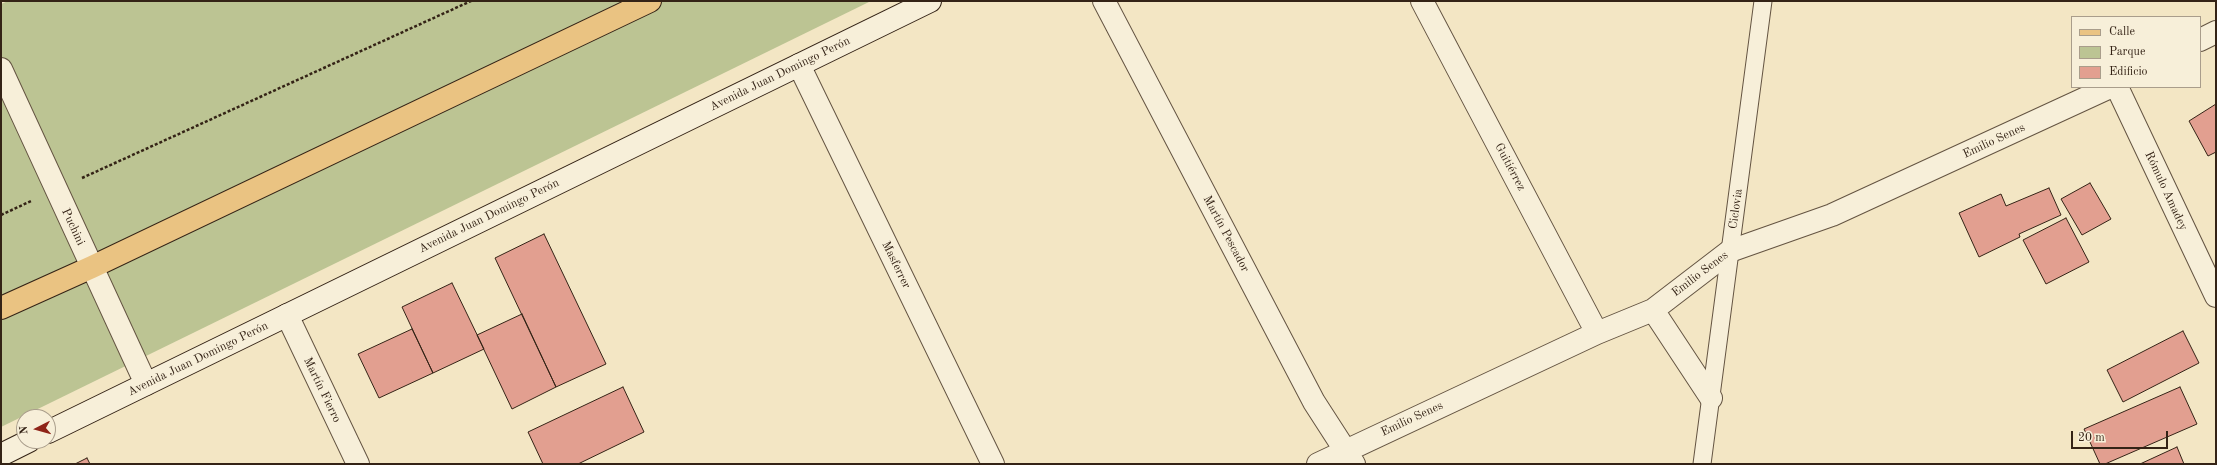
<!DOCTYPE html>
<html>
<head>
<meta charset="utf-8">
<style>
	body { margin:0 }
	#map { position:relative; width:2217px; height:465px; overflow:hidden; background:#f3e6c4; font-family:"Old Standard TT",serif }
	canvas { display:block }
	.frame { position:absolute; inset:0; border:2px solid #342316; pointer-events:none }
	.legend { position:absolute; left:2071px; top:16px; width:130px; height:72px; box-sizing:border-box; background:#f7efd9; border:1px solid #a99d8b; margin:0; padding:5px 7px; list-style:none; font-size:12px; color:#342316 }
	.legend li { display:flex; align-items:center; gap:8px; height:20px }
	.legend b { width:20px; border:1px solid #a99d8b }
	.north { position:absolute; left:16px; top:409px; width:40px; height:40px; box-sizing:border-box; background:#f7efd9; border:1px solid #a99d8b; border-radius:50%; rotate:264deg; font-size:11px; font-weight:700; line-height:16px; text-align:center; color:#342316 }
	.north::after { content:''; display:block; margin:auto; width:14px; height:18px; background:#8f2418; clip-path:polygon(50% 0,100% 100%,50% 72%,0 100%) }
	.scale { position:absolute; left:2071px; top:431px; width:97px; height:18px; box-sizing:border-box; border:2px solid #342316; border-top:0; padding-left:5px; font-size:12px; line-height:14px; white-space:nowrap; color:#342316; -webkit-text-stroke:3px #f7efd9; paint-order:stroke }
</style>
</head>
<body>
<div id="map">
<canvas width="2217" height="465"></canvas>
<div class="frame"></div>
<ul class="legend">
<li><b style="height:5px;background:#eac382"></b>Calle</li>
<li><b style="height:11px;background:#bcc493"></b>Parque</li>
<li><b style="height:11px;background:#e29f90"></b>Edificio</li>
</ul>
<div class="north">N</div>
<div class="scale">20 m</div>
</div>
<script>
const context = document.querySelector('canvas').getContext('2d');
context.lineJoin = 'round';
function fillPath(path, color) {
  context.fillStyle = color;
  context.fill(path, 'evenodd');
}
function shape(rows) {
  const path = new Path2D();
  for (const r of rows) {
    path.moveTo(r[0], r[1]);
    for (let i = 2; i < r.length; i += 2) path.lineTo(r[i], r[i + 1]);
  }
  return path;
}
function stroke(path, color, width, dash) {
  context.strokeStyle = color;
  context.lineWidth = width;
  context.lineCap = dash ? 'butt' : 'round';
  context.setLineDash(dash || []);
  context.stroke(path);
}
function drawText(font, color, halo, rows, align = 'center') {
  context.font = font + ' "Old Standard TT",serif';
  context.lineWidth = 3;
  context.setLineDash([]);
  context.textBaseline = 'middle';
  context.strokeStyle = halo;
  context.fillStyle = color;
  for (const [text, x, y, turn = 0] of rows) {
    context.save();
    context.translate(x, y);
    context.rotate((+turn || 0) * Math.PI / 180);
    context.textAlign = isNaN(turn) ? turn : align;
    if (halo) context.strokeText(text, 0, 0);
    context.fillText(text, 0, 0);
    context.restore();
  }
}
fillPath(shape([
	[8,1,871,1,1,427,1,4]
]), '#bcc493');
const building = shape([
	[2216,104,2216,152,2208,156,2189,121,2216,104],
	[2090,183,2111,219,2082,235,2061,199,2090,183],
	[2049,188,2061,215,2019,234,2020,237,1979,257,1959,213,2001,194,2006,206,2049,188],
	[2066,218,2089,262,2046,284,2023,240,2066,218],
	[544,234,606,364,556,387,495,258,544,234],
	[452,283,484,349,433,373,402,307,452,283],
	[522,314,556,387,512,409,477,335,522,314],
	[412,329,433,373,379,398,358,354,412,329],
	[2183,331,2199,363,2123,402,2107,370,2183,331],
	[623,387,644,432,578,464,543,464,528,432,623,387],
	[2180,387,2197,424,2105,464,2100,464,2084,429,2180,387],
	[2177,447,2184,464,2140,464,2177,447],
	[87,458,90,464,75,464,87,458]
]);
fillPath(building, '#e29f90');
stroke(building, '#342316', 1);
const lane = shape([
	[1702,464,1763,1]
]);
const street = shape([
	[1104,1,1314,402,1354,464],
	[1422,1,1597,333],
	[2200,40,2216,32],
	[799,65,993,464],
	[1,69,146,384],
	[2117,87,2216,296],
	[1653,310,1711,398],
	[287,315,358,464],
	[1318,464,1597,333,1653,310,1730,251,1832,215,2110,87]
]);
const secondary = shape([
	[48,432,930,1],
	[1,455,29,441]
]);
const primary = shape([
	[1,308,92,267,650,1]
]);
stroke(lane, '#645442', 19);
stroke(street, '#645442', 24);
stroke(secondary, '#342316', 24);
stroke(primary, '#342316', 24);
stroke(shape([
	[82,178,471,1],
	[1,215,31,201]
]), '#342316', 2.5, [3, 2]);
stroke(lane, '#f7efd9', 17);
stroke(street, '#f7efd9', 22);
stroke(secondary, '#f7efd9', 22);
stroke(primary, '#eac382', 22);
drawText('12px', '#342316', '#f7efd9', [
	["Avenida Juan Domingo Perón",780,74,-26],
	["Emilio Senes",1994,141,-25],
	["Guitiérrez",1510,167,62],
	["Rómulo Amadey",2166,191,65],
	["Ciclovia",1736,209,-82],
	["Avenida Juan Domingo Perón",489,216,-26],
	["Puchini",73,227,65],
	["Martín Pescador",1226,234,62],
	["Masferrer",896,265,64],
	["Emilio Senes",1700,274,-37],
	["Avenida Juan Domingo Perón",198,359,-26],
	["Martín Fierro",322,390,64],
	["Emilio Senes",1412,419,-25]
]);
</script>
</body>
</html>
